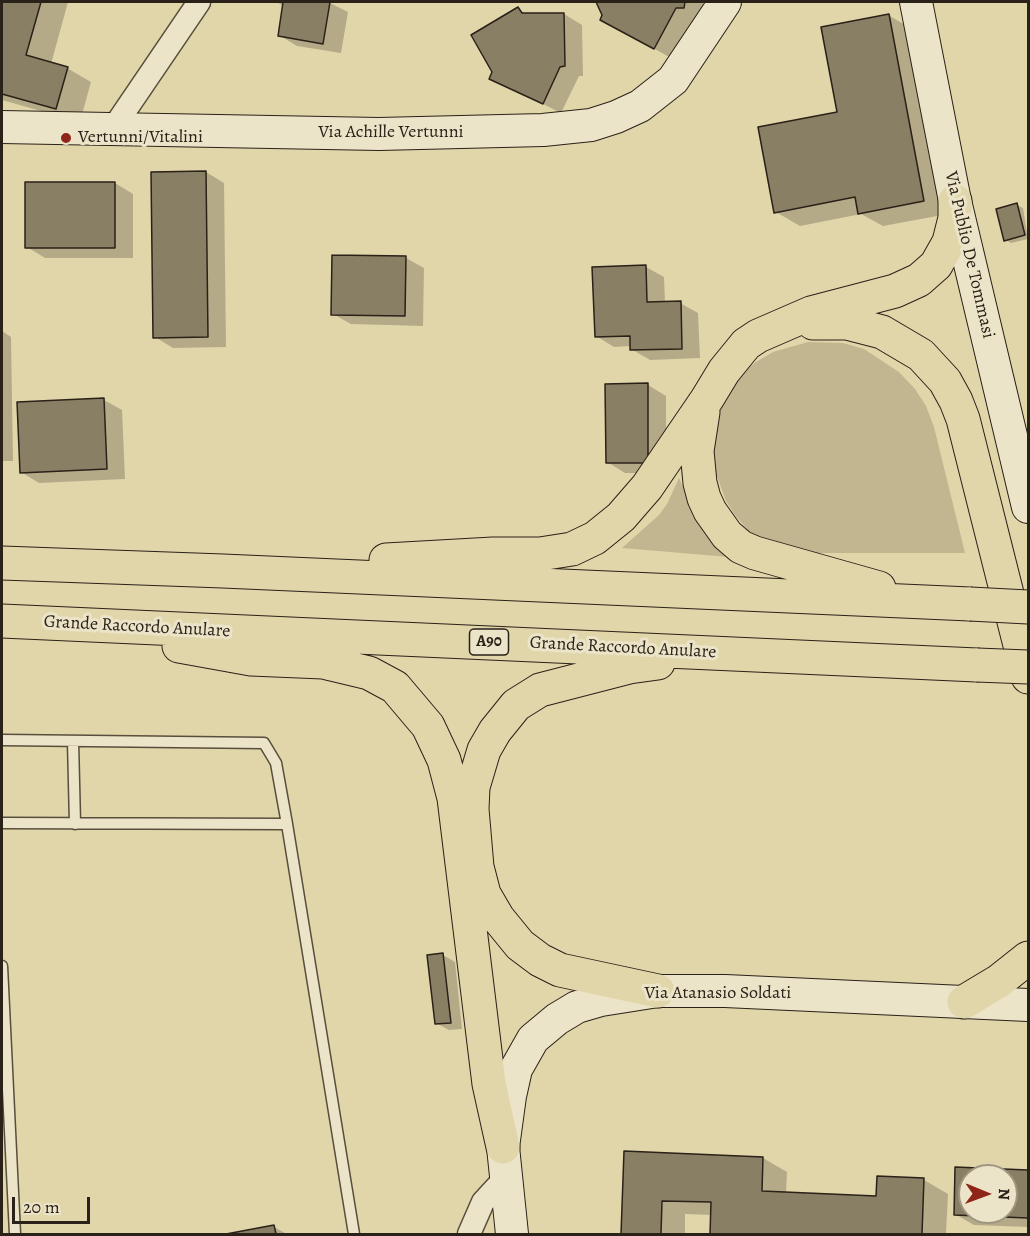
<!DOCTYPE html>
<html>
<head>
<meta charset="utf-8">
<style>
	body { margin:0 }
	#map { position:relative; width:1030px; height:1236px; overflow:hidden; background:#e1d5aa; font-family:Alegreya,serif }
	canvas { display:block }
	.frame { position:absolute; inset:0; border:3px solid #2a2118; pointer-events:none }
	.north { position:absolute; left:958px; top:1164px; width:60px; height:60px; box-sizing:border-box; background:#ece4c8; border:2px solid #9e9682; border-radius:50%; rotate:91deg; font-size:16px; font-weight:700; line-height:24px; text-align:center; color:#2a2118 }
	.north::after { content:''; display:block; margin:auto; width:21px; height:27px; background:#8f2418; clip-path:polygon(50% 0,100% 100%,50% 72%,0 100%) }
	.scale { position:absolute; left:12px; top:1197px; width:78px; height:27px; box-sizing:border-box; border:3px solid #2a2118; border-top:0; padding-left:8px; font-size:18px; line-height:21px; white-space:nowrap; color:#2a2118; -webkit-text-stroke:4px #ece4c8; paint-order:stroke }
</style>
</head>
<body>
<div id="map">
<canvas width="1030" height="1236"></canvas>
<div class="frame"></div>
<div class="north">N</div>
<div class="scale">20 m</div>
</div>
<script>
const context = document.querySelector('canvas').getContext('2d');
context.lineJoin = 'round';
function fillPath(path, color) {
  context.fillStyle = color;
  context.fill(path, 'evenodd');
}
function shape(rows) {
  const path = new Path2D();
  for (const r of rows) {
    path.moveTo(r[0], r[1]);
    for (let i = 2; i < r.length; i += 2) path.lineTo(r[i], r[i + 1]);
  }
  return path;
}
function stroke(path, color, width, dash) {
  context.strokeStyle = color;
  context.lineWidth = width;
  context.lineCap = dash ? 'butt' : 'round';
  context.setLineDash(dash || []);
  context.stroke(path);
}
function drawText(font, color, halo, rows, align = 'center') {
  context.font = font + ' Alegreya,serif';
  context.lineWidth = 6;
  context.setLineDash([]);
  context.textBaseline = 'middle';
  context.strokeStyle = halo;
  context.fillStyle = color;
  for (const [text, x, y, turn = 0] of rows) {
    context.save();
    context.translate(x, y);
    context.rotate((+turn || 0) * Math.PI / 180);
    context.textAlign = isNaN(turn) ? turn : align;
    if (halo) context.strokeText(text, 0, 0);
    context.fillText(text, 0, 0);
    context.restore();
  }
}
fillPath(shape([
	[808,342,843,343,864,349,899,372,915,389,926,406,934,427,965,553,799,553,772,547,750,533,735,515,726,501,713,465,711,448,718,409,741,374,756,362,773,352],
	[679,478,695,514,729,557,622,548,659,515,667,504]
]), '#c2b691');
fillPath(shape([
	[2,2,68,2,51,64,67,68,91,82,80,122,2,100],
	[276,2,328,2,348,12,341,53,297,46,279,35,284,6],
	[597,2,703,2,702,18,695,18,673,59,620,30,604,15],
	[518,9,528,15,564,14,582,25,583,76,579,76,561,113,491,78],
	[888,15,912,29,948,214,883,226,861,214,800,226,776,212,838,113],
	[206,172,224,183,226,347,173,348,155,337],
	[115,183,133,194,133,258,45,258,27,247],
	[1017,205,1023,208,1028,239,1011,243,1006,240],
	[334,256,406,258,424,268,423,326,351,324,333,314],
	[646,267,664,277,665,303,680,303,698,313,700,358,650,360,631,349,631,346,614,347,596,336],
	[2,331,11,337,13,461,2,461],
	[648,385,666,396,666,473,625,473,607,462],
	[104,400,122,410,125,479,39,483,21,472],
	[443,955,455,962,462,1029,449,1030,436,1023],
	[626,1153,763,1158,787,1172,786,1193,877,1197,924,1180,948,1194,946,1234,711,1234,712,1215,685,1214,685,1234,622,1234],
	[957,1169,1028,1172,1028,1227,974,1225,955,1214],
	[970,1176,1006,1176,1006,1212,970,1212],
	[2,1173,3,1234,2,1234],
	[274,1227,287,1234,234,1234]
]), '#0003');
const building = shape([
	[2,2,41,2,26,55,68,67,56,109,2,94,2,2],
	[283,2,330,2,323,44,278,36,283,2],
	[596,2,685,2,684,8,676,8,654,49,600,20,602,15,596,2],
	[518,7,522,13,564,13,565,66,560,67,543,104,489,79,492,72,471,35,518,7],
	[889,14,924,201,858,214,855,197,774,213,758,127,837,112,821,27,889,14],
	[206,171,208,337,153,338,151,172,206,171],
	[25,182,115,182,115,248,25,248,25,182],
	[1017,203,1025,235,1004,241,996,209,1017,203],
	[332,255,406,256,405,316,331,315,332,255],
	[646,265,647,302,681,301,682,349,630,350,630,336,595,337,592,267,646,265],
	[648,383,648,463,606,463,605,384,648,383],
	[104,398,107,469,20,473,17,402,104,398],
	[443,953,451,1023,435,1024,427,955,443,953],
	[624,1151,763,1157,762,1191,876,1196,877,1176,924,1178,922,1234,710,1234,711,1202,662,1201,661,1234,621,1234,624,1151],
	[955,1167,1028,1170,1028,1218,954,1215,955,1167],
	[970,1176,1006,1176,1006,1212,970,1212,970,1176],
	[274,1225,276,1234,226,1234,274,1225]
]);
fillPath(building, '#897f64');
stroke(building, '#2a2118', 1.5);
const lane = shape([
	[2,740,264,743,276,763,287,824],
	[73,741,75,824],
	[2,823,287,824,354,1234],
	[2,966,15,1234]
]);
const street = shape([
	[112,130,199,2],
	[469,1234,483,1202,506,1177]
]);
const secondary = shape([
	[916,2,955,201,1028,507],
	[2,127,379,134,543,130,591,125,616,117,640,106,673,80,725,2],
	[512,1234,503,1147,510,1096,516,1069,533,1039,557,1019,577,1007,601,1000,658,991,725,991,1028,1005]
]);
const highway = shape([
	[813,323,847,323,882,332,921,355,945,381,956,401,963,419,1028,677],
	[703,412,697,451,700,483,704,498,710,511,727,535,741,547,755,553,879,588],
	[386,560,493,554,540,554,572,549,595,538,621,517,647,487,707,399,724,371,746,344,758,336,811,313,895,291,919,280,936,265,949,242,955,218,955,201],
	[2,563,223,571,970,604],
	[2,621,977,665],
	[179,646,251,659,323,662,369,673,395,687,428,726,444,760,454,798,489,1084,503,1147],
	[658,991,560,970,540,960,520,945,498,918,484,894,477,867,472,809,473,787,484,750,495,731,516,705,540,690,629,667,658,663],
	[964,1002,999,981,1028,958]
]);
stroke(lane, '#584e3c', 13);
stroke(street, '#584e3c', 25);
stroke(secondary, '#2a2118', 34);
stroke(highway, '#2a2118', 35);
stroke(lane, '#ece4c8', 10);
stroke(street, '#ece4c8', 22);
stroke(secondary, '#ece4c8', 32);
stroke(highway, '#e1d5aa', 33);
const highwayBridge = shape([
	[970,604,1028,607],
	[977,665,1028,667]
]);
stroke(highwayBridge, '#2a2118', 35, []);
stroke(highwayBridge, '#e1d5aa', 33);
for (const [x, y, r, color] of [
	[66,138,6,"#8f2418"]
]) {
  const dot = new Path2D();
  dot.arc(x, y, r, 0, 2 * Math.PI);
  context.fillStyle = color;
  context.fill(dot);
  stroke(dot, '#ece4c8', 2);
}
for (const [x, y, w] of [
	[489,642,39]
]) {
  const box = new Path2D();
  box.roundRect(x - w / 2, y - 13, w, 26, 4.5);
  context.fillStyle = '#ece4c8';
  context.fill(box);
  stroke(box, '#2a2118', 1.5);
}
drawText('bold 16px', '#2a2118', null, [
	["A90",489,642]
]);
drawText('18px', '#2a2118', '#ece4c8', [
	["Via Achille Vertunni",391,133],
	["Via Publio De Tommasi",969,255,77],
	["Grande Raccordo Anulare",137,627,3],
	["Grande Raccordo Anulare",623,648,3],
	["Via Atanasio Soldati",718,994]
]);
drawText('18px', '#2a2118', '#ece4c8', [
	["Vertunni/Vitalini",78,138]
], 'left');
</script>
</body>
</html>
